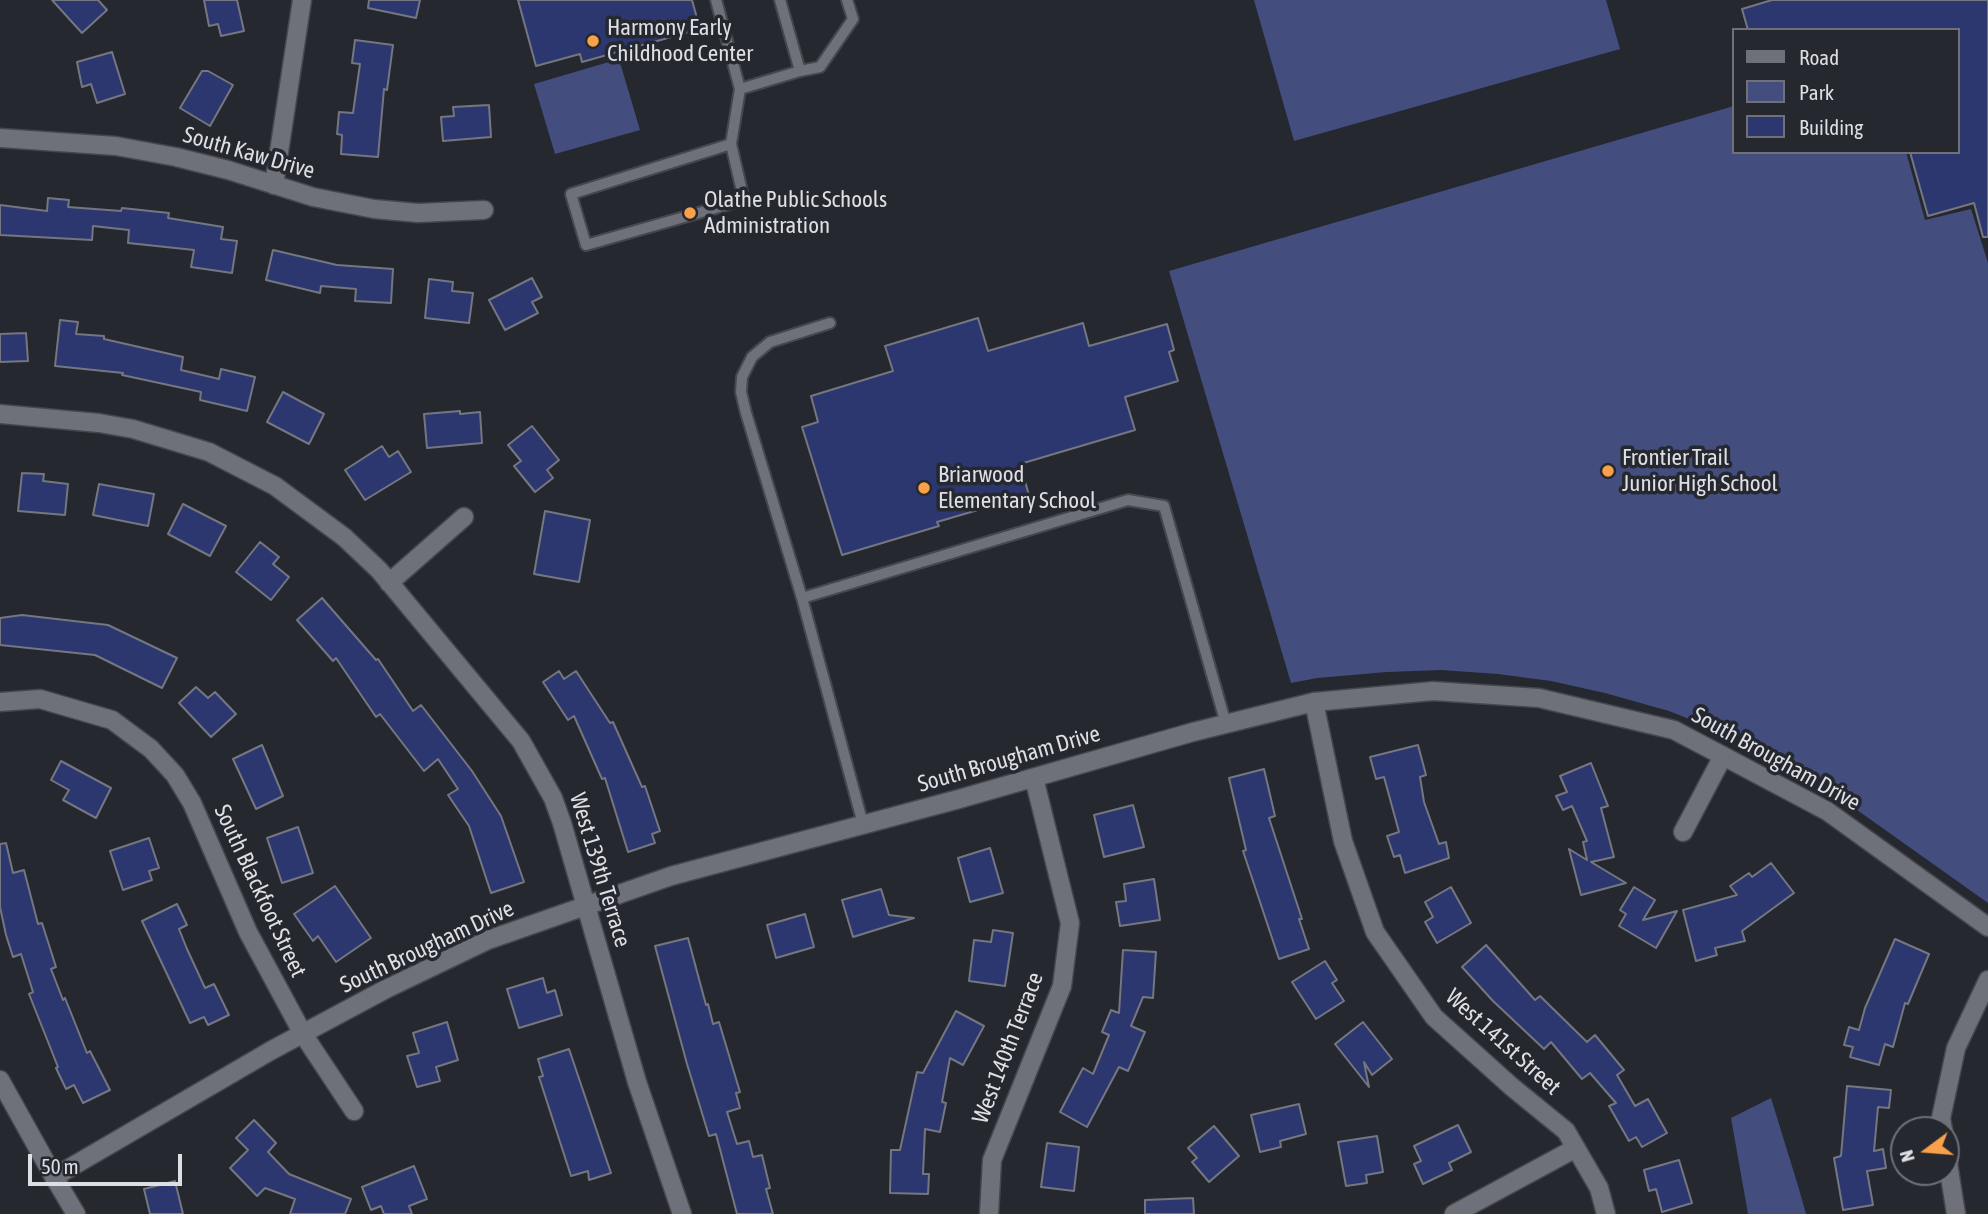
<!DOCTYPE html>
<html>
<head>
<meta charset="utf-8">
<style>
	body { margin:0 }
	#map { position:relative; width:1988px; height:1214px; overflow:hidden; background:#26282f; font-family:"Asap Condensed",sans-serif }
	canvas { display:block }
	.legend { position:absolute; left:1732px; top:28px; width:228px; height:126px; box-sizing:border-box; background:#26282f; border:2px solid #707178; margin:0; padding:9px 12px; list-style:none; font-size:21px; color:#dedfe5 }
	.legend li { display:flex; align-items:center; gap:14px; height:35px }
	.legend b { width:35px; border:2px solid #707178 }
	.north { position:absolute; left:1890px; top:1116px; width:70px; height:70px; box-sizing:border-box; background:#26282f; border:2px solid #707178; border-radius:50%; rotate:254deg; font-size:19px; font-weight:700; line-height:28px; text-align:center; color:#dedfe5 }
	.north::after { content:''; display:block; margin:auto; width:24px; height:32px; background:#f8a14a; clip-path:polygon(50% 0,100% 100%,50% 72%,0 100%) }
	.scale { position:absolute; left:28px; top:1154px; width:154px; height:32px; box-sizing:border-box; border:4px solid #dedfe5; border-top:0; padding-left:9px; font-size:21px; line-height:24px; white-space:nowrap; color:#dedfe5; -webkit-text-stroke:5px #26282f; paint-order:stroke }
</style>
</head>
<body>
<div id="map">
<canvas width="1988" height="1214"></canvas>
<ul class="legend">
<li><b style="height:9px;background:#6e717a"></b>Road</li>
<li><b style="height:19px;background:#434e7e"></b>Park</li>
<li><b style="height:19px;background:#2c376f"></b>Building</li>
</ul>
<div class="north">N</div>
<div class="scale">50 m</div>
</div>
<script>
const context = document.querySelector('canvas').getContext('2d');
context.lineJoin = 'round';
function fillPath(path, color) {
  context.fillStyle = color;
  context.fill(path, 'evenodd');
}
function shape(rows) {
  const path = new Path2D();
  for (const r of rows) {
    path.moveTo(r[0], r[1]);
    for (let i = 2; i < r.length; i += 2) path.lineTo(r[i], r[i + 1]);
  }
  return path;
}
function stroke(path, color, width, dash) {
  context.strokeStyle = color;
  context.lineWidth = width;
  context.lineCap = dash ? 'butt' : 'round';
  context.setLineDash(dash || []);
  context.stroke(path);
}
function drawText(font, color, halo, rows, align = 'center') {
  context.font = font + ' "Asap Condensed",sans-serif';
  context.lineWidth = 7;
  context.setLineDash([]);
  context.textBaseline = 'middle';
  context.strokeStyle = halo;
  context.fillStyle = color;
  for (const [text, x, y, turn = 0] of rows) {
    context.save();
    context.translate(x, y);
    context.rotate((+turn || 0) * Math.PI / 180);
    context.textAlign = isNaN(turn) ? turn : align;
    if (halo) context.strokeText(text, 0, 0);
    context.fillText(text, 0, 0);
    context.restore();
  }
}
fillPath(shape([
	[1254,0,1606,0,1620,49,1294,141],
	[619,59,640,130,555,154,534,84],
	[1734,106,1734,152,1906,152,1925,220,1971,209,1988,263,1988,903,1829,790,1732,736,1669,711,1605,693,1551,681,1498,674,1441,670,1387,672,1317,678,1291,683,1169,271],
	[1771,1098,1799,1189,1806,1214,1748,1214,1731,1118]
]), '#434e7e');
const building = shape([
	[52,0,98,0,107,10,82,33,52,0],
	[204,0,237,0,244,31,221,36,218,24,209,26,204,0],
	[369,0,420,0,416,18,368,8,369,0],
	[518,0,692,0,700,29,582,62,580,54,536,66,518,0],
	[1772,0,1988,0,1988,237,1983,237,1974,203,1928,216,1910,152,1958,152,1958,30,1748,30,1742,9,1772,0],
	[355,40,393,45,387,90,384,89,378,157,341,154,342,135,337,134,339,112,353,113,360,64,352,63,355,40],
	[112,52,125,94,97,103,91,84,82,87,77,62,112,52],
	[202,71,208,71,233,85,210,126,180,108,202,71],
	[489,105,491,137,443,141,441,117,454,116,453,107,489,105],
	[48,198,69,200,68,207,121,211,122,208,169,213,168,218,223,227,221,239,237,241,232,273,191,267,194,250,128,243,129,230,93,226,92,240,0,235,0,205,47,211,48,198],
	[273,250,337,265,393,269,391,303,355,301,356,289,321,286,320,293,266,280,273,250],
	[532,278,542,297,532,302,538,313,505,330,489,300,532,278],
	[429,279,453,282,452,291,473,293,469,323,425,318,429,279],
	[978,318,988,351,1083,323,1089,346,1167,324,1174,350,1169,352,1178,381,1125,397,1135,430,1020,464,1029,495,937,522,939,526,842,555,802,427,818,422,811,396,893,371,885,346,978,318],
	[60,320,78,322,76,334,104,336,104,339,183,357,181,370,219,379,221,369,255,377,247,411,200,400,201,392,122,375,123,373,55,366,60,320],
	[26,333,28,361,0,362,0,334,26,333],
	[283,392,324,414,309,444,267,422,283,392],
	[460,411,460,414,480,412,482,443,427,448,424,414,460,411],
	[532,426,559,460,547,470,553,478,535,492,514,466,521,461,508,445,532,426],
	[382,446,389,457,398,451,411,472,365,500,345,470,382,446],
	[22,473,44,474,43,481,68,484,65,515,18,511,22,473],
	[99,484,154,494,148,526,93,515,99,484],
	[183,504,226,526,210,556,168,534,183,504],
	[545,511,590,520,579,582,534,574,545,511],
	[260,542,279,557,273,564,289,577,271,600,236,572,260,542],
	[322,598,376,660,378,659,413,711,421,705,472,771,501,816,524,882,491,893,469,826,448,795,458,789,438,759,424,771,380,714,376,717,336,658,333,661,297,620,322,598],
	[22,615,108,625,177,658,162,688,95,655,0,645,0,618,22,615],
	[559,671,564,679,576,671,610,723,613,722,642,787,645,786,660,831,652,834,655,843,628,852,605,778,602,779,574,716,568,720,543,682,559,671],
	[196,687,208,698,215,692,236,714,211,737,179,703,196,687],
	[262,745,283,796,256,809,233,759,262,745],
	[1418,745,1426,775,1420,777,1424,802,1439,844,1446,842,1449,858,1405,873,1400,855,1394,857,1387,836,1399,832,1384,777,1376,779,1370,757,1418,745],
	[61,761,111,788,96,818,63,800,69,790,51,780,61,761],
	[1591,763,1608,806,1601,808,1614,857,1591,862,1626,883,1581,895,1569,849,1587,860,1583,842,1587,841,1572,806,1563,810,1556,796,1567,792,1560,776,1591,763],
	[1264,769,1275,816,1269,818,1302,919,1299,919,1309,949,1279,959,1243,851,1246,850,1229,778,1264,769],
	[1133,805,1144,847,1104,857,1094,815,1133,805],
	[298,827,313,873,282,883,267,838,298,827],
	[149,838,159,868,149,871,152,880,123,890,110,851,149,838],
	[6,843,13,873,24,870,38,924,42,923,56,967,51,969,63,1000,65,998,87,1053,90,1051,110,1090,83,1103,74,1085,66,1089,56,1068,58,1067,29,994,33,992,21,954,13,957,6,935,0,907,0,844,6,843],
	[990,848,1003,893,970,902,958,858,990,848],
	[1771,863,1794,893,1742,931,1745,941,1715,948,1717,955,1696,961,1683,910,1737,895,1730,886,1749,873,1752,877,1771,863],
	[1154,879,1160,920,1120,926,1116,902,1126,901,1124,884,1154,879],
	[335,886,371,938,336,962,318,936,313,941,294,914,335,886],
	[1451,887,1471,923,1437,943,1425,922,1433,917,1425,902,1451,887],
	[1634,887,1655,900,1643,920,1677,911,1656,948,1619,926,1626,914,1620,910,1634,887],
	[881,889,889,915,914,918,853,937,842,900,881,889],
	[177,904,187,925,179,929,187,949,205,988,214,984,229,1015,208,1025,204,1017,190,1023,142,921,177,904],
	[805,914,814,947,776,958,767,925,805,914],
	[993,930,1013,933,1005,986,969,981,974,940,991,942,993,930],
	[688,938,706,1005,708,1004,713,1024,719,1022,740,1092,736,1093,740,1108,727,1112,737,1144,749,1141,753,1157,762,1155,770,1188,766,1189,773,1214,737,1214,716,1134,709,1136,687,1064,655,946,688,938],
	[1895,939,1929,954,1908,1004,1905,1003,1893,1047,1885,1044,1879,1065,1850,1057,1853,1047,1844,1045,1849,1027,1859,1030,1865,1008,1895,939],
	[1486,945,1535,1000,1540,996,1587,1042,1595,1035,1624,1070,1617,1075,1635,1106,1648,1099,1667,1133,1642,1147,1636,1137,1629,1141,1609,1106,1616,1103,1590,1073,1582,1079,1551,1042,1544,1049,1493,1001,1462,967,1486,945],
	[1123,950,1156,952,1153,998,1143,997,1131,1026,1145,1032,1128,1071,1119,1067,1087,1127,1060,1112,1083,1068,1093,1074,1109,1035,1102,1032,1111,1010,1119,1013,1123,950],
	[1325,961,1337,980,1332,983,1344,1001,1316,1019,1292,982,1325,961],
	[543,978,547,993,555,990,562,1015,519,1028,507,989,543,978],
	[956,1011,984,1026,963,1065,950,1058,942,1102,946,1103,940,1132,925,1129,923,1174,929,1174,928,1194,890,1193,891,1150,900,1150,917,1072,923,1073,956,1011],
	[447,1022,458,1060,436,1067,440,1081,417,1087,407,1056,419,1053,413,1033,447,1022],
	[1363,1022,1392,1059,1372,1075,1364,1062,1369,1087,1335,1044,1363,1022],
	[569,1049,611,1173,589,1180,588,1171,571,1176,539,1077,543,1076,538,1059,569,1049],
	[1847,1086,1891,1090,1889,1108,1878,1107,1874,1151,1883,1149,1886,1168,1867,1171,1873,1205,1843,1210,1834,1158,1841,1156,1847,1086],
	[1299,1104,1306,1134,1280,1141,1281,1147,1260,1152,1251,1115,1299,1104],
	[254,1120,276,1143,268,1152,289,1174,351,1199,345,1214,290,1214,295,1199,265,1188,257,1196,230,1168,248,1150,236,1138,254,1120],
	[1458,1125,1471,1152,1449,1163,1452,1170,1423,1184,1414,1164,1421,1161,1414,1146,1458,1125],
	[1214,1126,1239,1156,1209,1182,1192,1162,1197,1158,1188,1148,1214,1126],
	[1377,1136,1383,1172,1366,1175,1367,1183,1346,1186,1338,1142,1377,1136],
	[1047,1143,1079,1147,1074,1191,1041,1187,1047,1143],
	[1679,1160,1692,1203,1662,1212,1656,1189,1649,1191,1644,1170,1679,1160],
	[414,1166,427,1199,409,1206,412,1214,384,1214,381,1206,371,1210,362,1187,414,1166],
	[175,1181,183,1214,150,1214,144,1189,175,1181],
	[1193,1198,1194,1214,1145,1214,1145,1200,1193,1198]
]);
fillPath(building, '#2c376f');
stroke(building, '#747780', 2);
const lane = shape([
	[716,0,740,89],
	[800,71,820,67,853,19,847,0],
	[731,144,571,194,586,245,744,200,731,144,740,89,800,71,780,0],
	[802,598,746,413,741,392,742,377,752,357,770,342,830,323],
	[863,824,802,598,1128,500,1164,506,1226,724]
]);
const street = shape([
	[0,138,116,146,176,157,228,170,313,197,374,209,418,213,484,210],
	[274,185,302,0],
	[0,414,99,423,133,429,209,452,275,486,344,537,379,570,521,741,553,798,562,823,637,1082,682,1214],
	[389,583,464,517],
	[0,702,40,699,112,720,151,749,175,775,192,803,248,932,303,1034,354,1111],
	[1314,702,1343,841,1375,932,1434,1017,1512,1087,1566,1131,1599,1188,1606,1214],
	[1683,832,1723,756],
	[0,1080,54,1177],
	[1943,1130,1941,1118,1956,1048,1988,980],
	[1946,1151,1956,1214],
	[989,1214,992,1160,1062,986,1070,923,1034,778],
	[1454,1214,1576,1148]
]);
const secondary = shape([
	[76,1214,54,1177,272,1050,386,989,488,940,671,876,959,799,1193,732,1314,702,1433,691,1539,698,1674,730,1827,811,1988,927]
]);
stroke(lane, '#45474d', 14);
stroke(street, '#45474d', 21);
stroke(secondary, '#45474d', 21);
stroke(lane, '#6e717a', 10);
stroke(street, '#6e717a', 18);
stroke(secondary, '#6e717a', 18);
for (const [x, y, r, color] of [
	[593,41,7,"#f8a14a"],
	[690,213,7,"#f8a14a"],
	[1608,471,7,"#f8a14a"],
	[924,488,7,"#f8a14a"]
]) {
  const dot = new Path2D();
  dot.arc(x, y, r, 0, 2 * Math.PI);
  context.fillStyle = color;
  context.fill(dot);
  stroke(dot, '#26282f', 2.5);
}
drawText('23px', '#dedfe5', '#26282f', [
	["Harmony Early",607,28],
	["Childhood Center",607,54],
	["Olathe Public Schools",704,200],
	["Administration",704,226],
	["Frontier Trail",1622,458],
	["Junior High School",1622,484],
	["Briarwood",938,475],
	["Elementary School",938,501]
], 'left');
drawText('23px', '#dedfe5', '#26282f', [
	["South Kaw Drive",249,153,16],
	["South Brougham Drive",1009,759,-16],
	["South Brougham Drive",1776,759,29],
	["West 139th Terrace",600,870,73],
	["South Blackfoot Street",260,891,65],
	["South Brougham Drive",427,947,-25],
	["West 141st Street",1503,1042,42],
	["West 140th Terrace",1008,1048,-69]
]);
</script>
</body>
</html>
